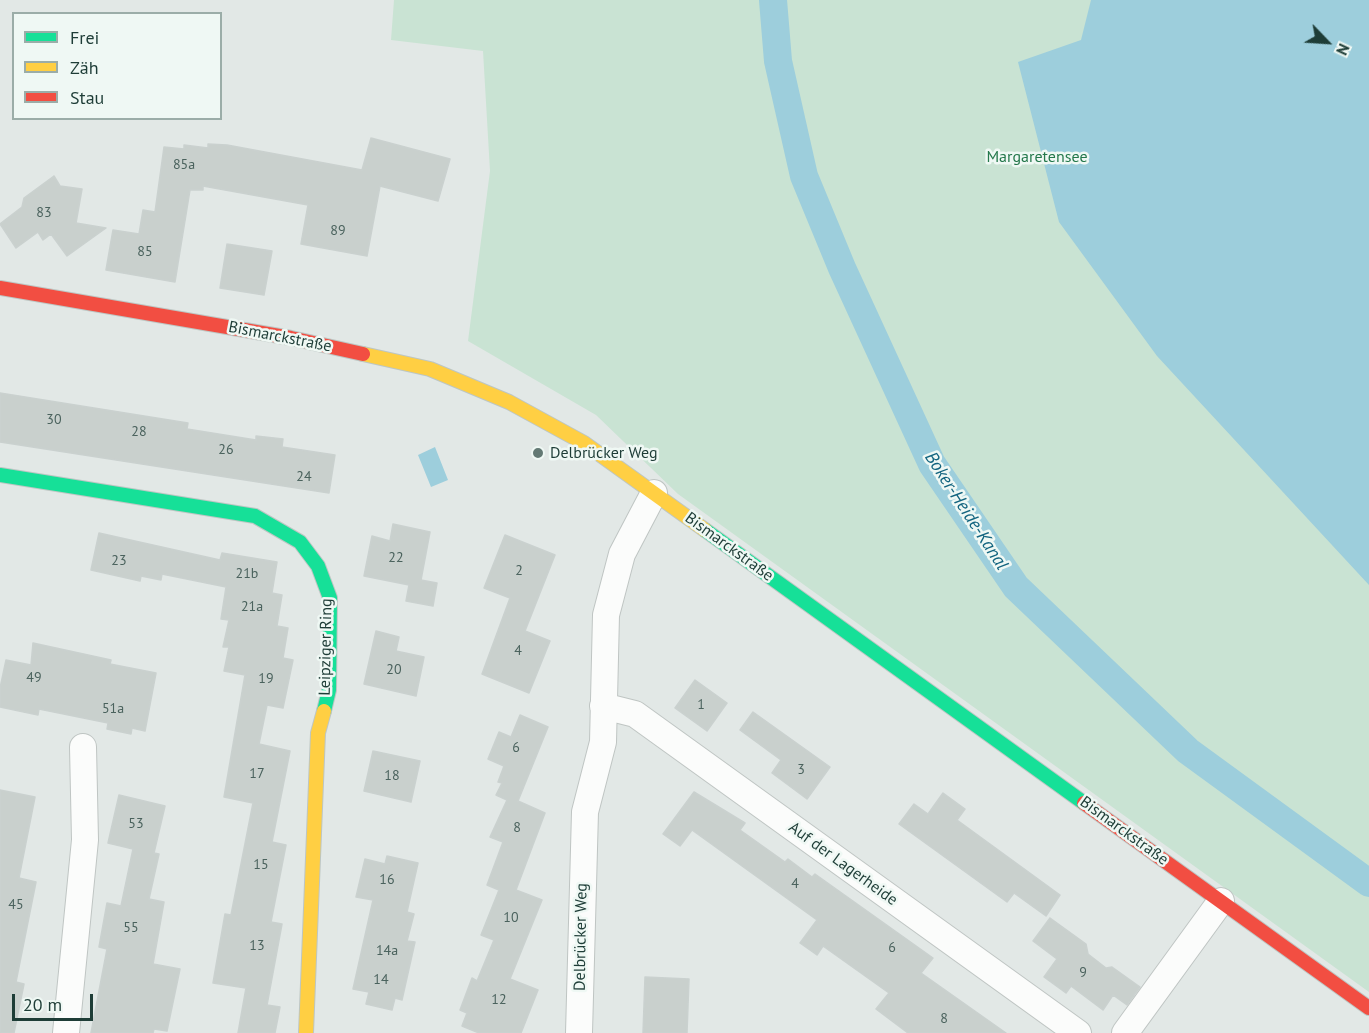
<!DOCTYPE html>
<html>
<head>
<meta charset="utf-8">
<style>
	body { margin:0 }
	#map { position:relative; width:1369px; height:1033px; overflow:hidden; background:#e2e8e6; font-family:"PT Sans",sans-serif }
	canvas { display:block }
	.legend { position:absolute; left:12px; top:12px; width:210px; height:108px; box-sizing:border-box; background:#eff8f4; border:2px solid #9bada8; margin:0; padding:8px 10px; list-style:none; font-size:18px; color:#1e3d37 }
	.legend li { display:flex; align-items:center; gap:12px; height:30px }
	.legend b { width:30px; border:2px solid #9bada8 }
	.north { position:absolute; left:1297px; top:12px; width:60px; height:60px; -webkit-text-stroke:4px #eff8f4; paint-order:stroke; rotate:115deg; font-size:16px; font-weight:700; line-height:24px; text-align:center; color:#1e3d37 }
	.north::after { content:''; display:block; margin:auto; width:21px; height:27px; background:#1e3d37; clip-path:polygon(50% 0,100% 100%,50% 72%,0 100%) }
	.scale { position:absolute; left:12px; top:994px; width:81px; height:27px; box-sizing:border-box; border:3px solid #1e3d37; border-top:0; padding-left:8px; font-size:18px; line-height:21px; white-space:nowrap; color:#1e3d37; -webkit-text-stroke:4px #eff8f4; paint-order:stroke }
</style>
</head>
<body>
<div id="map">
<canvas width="1369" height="1033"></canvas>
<ul class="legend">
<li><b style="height:8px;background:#16e098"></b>Frei</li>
<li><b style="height:8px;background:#ffcf43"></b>Zäh</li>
<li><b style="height:8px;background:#f24e42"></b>Stau</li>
</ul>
<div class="north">N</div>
<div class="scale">20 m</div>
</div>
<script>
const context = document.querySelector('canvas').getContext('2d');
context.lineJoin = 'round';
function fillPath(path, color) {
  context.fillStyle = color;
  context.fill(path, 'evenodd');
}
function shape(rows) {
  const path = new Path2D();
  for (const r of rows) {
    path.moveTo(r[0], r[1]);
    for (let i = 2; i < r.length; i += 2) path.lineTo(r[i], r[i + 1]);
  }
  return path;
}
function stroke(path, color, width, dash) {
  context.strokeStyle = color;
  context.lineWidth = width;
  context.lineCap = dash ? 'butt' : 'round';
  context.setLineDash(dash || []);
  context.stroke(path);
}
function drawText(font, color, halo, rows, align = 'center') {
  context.font = font + ' "PT Sans",sans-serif';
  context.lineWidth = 5;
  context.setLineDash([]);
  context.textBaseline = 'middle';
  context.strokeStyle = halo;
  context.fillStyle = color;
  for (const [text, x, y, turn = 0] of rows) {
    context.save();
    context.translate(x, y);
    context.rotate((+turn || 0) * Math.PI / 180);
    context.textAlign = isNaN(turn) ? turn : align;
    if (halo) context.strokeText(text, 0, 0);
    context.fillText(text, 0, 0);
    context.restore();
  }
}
fillPath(shape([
	[394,0,1210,0,1369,465,1369,992,678,494,596,415,468,341,490,171,483,51,391,40]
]), '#c9e3d3');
fillPath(shape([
	[1091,0,1369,0,1369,585,1157,356,1059,222,1018,62,1081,40],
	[435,447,448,480,431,487,418,455]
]), '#9dcedc');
stroke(shape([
	[773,0,778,61,804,176,842,268,932,464,1016,587,1188,751,1369,883]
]), '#9dcedc', 28);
const building = shape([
	[371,138,450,159,438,201,380,186,367,256,301,244,308,205,203,186,203,190,190,190,175,282,106,270,113,230,139,234,143,210,155,212,164,147,184,149,184,145,208,148,208,144,227,145,362,170,371,138],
	[54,176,60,186,82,189,76,223,106,228,67,256,51,234,43,240,38,232,16,248,0,224,22,207,24,198,54,176],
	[227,244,272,251,264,295,220,288,227,244],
	[0,393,188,423,187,429,256,440,256,436,283,439,282,447,335,455,329,493,0,442,0,393],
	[393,524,430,532,421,580,437,583,433,606,406,601,409,585,364,576,372,536,390,541,393,524],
	[99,533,220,560,222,553,277,562,272,593,282,595,277,626,288,628,283,658,293,660,283,708,267,705,259,744,290,751,272,842,286,845,271,922,282,924,267,1005,280,1007,275,1033,238,1033,246,988,213,983,225,914,231,915,253,803,224,797,245,675,224,671,229,647,223,647,229,620,221,619,226,587,162,574,161,580,141,576,140,581,91,570,99,533],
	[505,535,555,555,525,631,550,641,529,693,482,674,510,598,484,588,505,535],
	[376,631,399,637,396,651,424,657,416,696,364,684,376,631],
	[33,643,111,660,110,664,156,673,145,731,132,728,131,734,107,729,108,723,39,709,38,715,0,707,0,688,6,660,31,665,33,643],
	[695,680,727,703,707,731,675,708,695,680],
	[753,712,830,767,807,799,772,773,781,760,740,730,753,712],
	[520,715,548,727,518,801,545,813,516,890,542,900,510,979,538,990,521,1033,479,1033,462,1026,467,1013,460,1010,472,978,477,981,494,940,481,935,499,890,487,885,503,842,490,837,507,800,496,795,502,783,498,782,504,766,488,759,499,732,511,737,520,715],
	[373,751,420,761,411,802,364,791,373,751],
	[0,790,35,797,19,878,36,882,16,982,24,984,14,1033,0,1033,0,790],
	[694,792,745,823,740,830,785,862,788,859,812,877,815,874,933,958,921,973,1006,1033,908,1033,876,1009,889,993,823,946,817,955,800,943,817,920,692,830,680,846,663,834,694,792],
	[943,793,965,809,957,820,1060,895,1046,916,1014,893,1007,902,899,824,914,804,928,814,943,793],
	[119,795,165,806,154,853,159,854,149,899,164,902,153,964,180,969,167,1031,154,1029,153,1033,91,1033,107,949,99,947,107,903,121,906,133,849,108,843,119,795],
	[387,856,418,863,407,912,414,914,407,941,415,942,402,1000,395,998,392,1010,366,1004,369,992,353,989,373,900,356,897,365,859,385,864,387,856],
	[1050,918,1086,944,1088,954,1106,968,1112,967,1140,987,1127,1005,1113,995,1103,1010,1071,986,1066,993,1044,977,1057,959,1033,941,1050,918],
	[645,977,689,979,687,1033,643,1033,645,977]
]);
fillPath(building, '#c9d0cd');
stroke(building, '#cad1cf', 1.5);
const street = shape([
	[603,706,635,714,1078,1033],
	[66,1033,85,840,83,747],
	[579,1033,585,812,603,742,606,615,622,554,654,493],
	[1125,1033,1221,901]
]);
const fast = shape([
	[0,475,255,516,300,542,318,566,330,598,329,690,324,711],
	[705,530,1084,803]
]);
const slow = shape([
	[363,354,430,369,509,402,584,443,705,530],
	[306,1033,318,733,324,711]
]);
const jam = shape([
	[0,288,291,338,363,354],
	[1084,803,1369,1008]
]);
stroke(street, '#bfc5c3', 28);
stroke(fast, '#bdc6c3', 16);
stroke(slow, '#bdc6c3', 16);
stroke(jam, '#bdc6c3', 16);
stroke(street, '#fbfcfb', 26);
stroke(fast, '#16e098', 14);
stroke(slow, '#ffcf43', 14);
stroke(jam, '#f24e42', 14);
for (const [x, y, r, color] of [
	[538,453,6,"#637974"]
]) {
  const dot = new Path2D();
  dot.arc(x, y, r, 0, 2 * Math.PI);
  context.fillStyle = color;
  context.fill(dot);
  stroke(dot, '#eff8f4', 2);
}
drawText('14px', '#4a625d', null, [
	["85a",184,165],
	["83",44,213],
	["89",338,231],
	["85",145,252],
	["30",54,420],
	["28",139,432],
	["26",226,450],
	["24",304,477],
	["22",396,558],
	["23",119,561],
	["2",519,571],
	["21b",247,574],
	["21a",252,607],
	["4",518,651],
	["20",394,670],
	["49",34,678],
	["19",266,679],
	["1",701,705],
	["51a",113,709],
	["6",516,748],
	["3",801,770],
	["17",257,774],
	["18",392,776],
	["53",136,824],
	["8",517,828],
	["15",261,865],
	["16",387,880],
	["4",795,884],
	["45",16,905],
	["10",511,918],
	["55",131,928],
	["13",257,946],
	["6",892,948],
	["14a",387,951],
	["9",1083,973],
	["14",381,980],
	["12",499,1000],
	["8",944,1019]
]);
drawText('16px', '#24784b', '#eff8f4', [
	["Margaretensee",1037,157]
]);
drawText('16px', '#1e3d37', '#eff8f4', [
	["Bismarckstraße",280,337,11],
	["Bismarckstraße",729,547,36],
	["Leipziger Ring",326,647,-89],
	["Bismarckstraße",1124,831,36],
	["Auf der Lagerheide",843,864,36],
	["Delbrücker Weg",581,937,-89]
]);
drawText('16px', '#1e3d37', '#eff8f4', [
	["Delbrücker Weg",550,453]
], 'left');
drawText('italic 18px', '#12647f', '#eff8f4', [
	["Boker-Heide-Kanal",966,511,57]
]);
</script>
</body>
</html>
